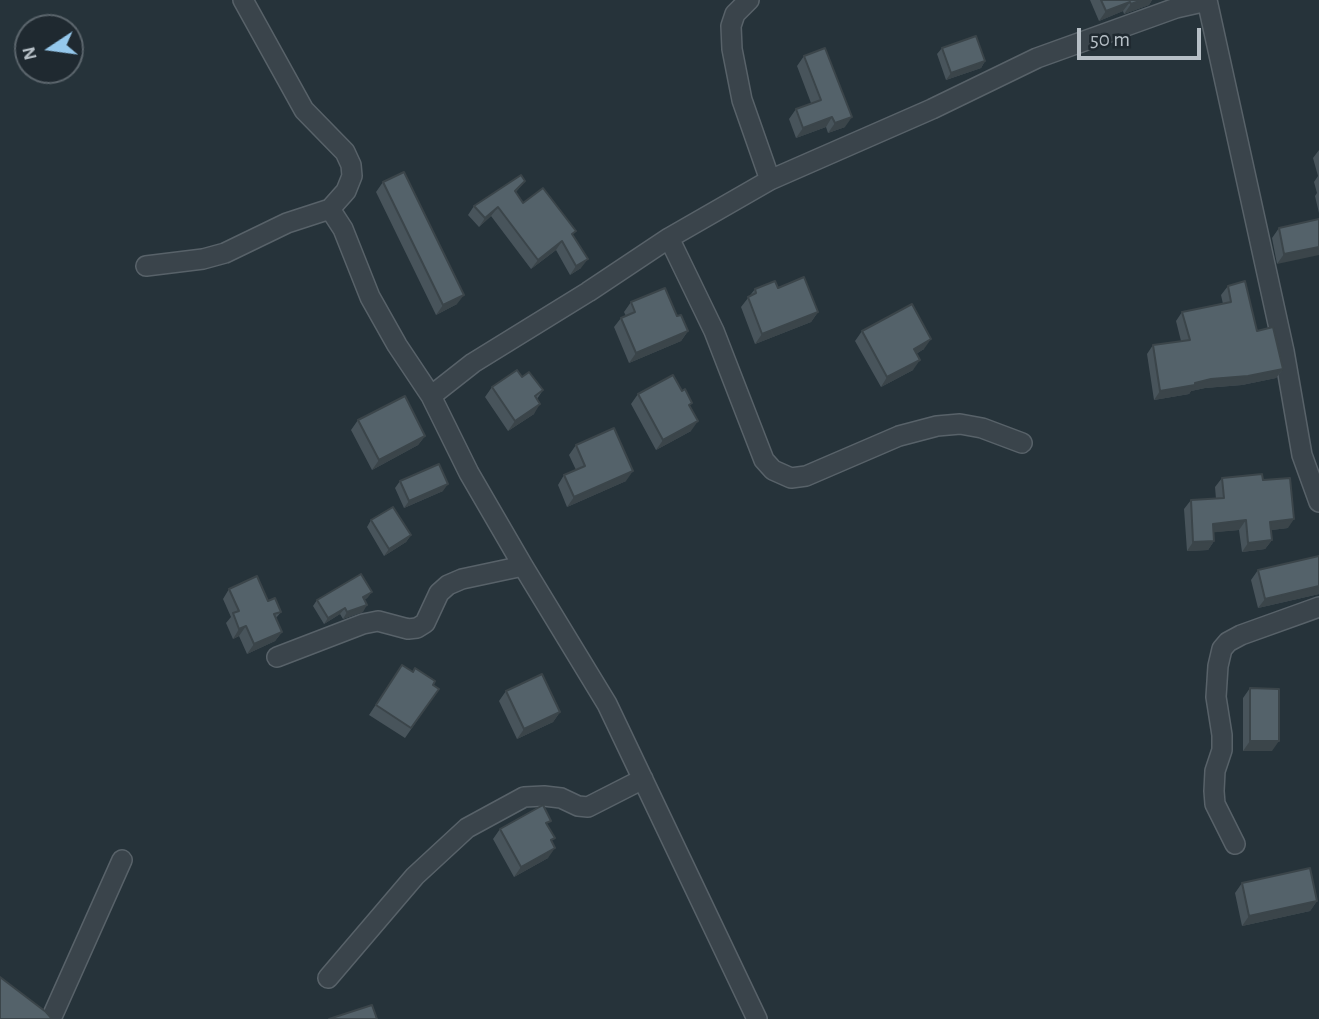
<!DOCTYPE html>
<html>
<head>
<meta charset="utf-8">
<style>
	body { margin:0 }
	#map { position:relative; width:1319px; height:1019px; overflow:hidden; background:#26333a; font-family:"Alegreya Sans",sans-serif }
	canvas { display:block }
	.north { position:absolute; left:14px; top:14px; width:70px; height:70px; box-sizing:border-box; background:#1f2930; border:2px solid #5b656c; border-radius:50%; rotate:257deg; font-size:19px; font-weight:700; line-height:28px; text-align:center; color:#b6bfc6 }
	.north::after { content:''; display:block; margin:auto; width:24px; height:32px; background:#95c8ec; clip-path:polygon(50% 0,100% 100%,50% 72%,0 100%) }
	.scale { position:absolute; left:1077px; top:28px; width:124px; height:32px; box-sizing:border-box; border:4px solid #b6bfc6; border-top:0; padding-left:9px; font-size:21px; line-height:24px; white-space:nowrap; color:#b6bfc6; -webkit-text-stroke:5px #1f2930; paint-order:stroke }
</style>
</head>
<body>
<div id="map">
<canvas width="1319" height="1019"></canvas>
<div class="north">N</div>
<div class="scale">50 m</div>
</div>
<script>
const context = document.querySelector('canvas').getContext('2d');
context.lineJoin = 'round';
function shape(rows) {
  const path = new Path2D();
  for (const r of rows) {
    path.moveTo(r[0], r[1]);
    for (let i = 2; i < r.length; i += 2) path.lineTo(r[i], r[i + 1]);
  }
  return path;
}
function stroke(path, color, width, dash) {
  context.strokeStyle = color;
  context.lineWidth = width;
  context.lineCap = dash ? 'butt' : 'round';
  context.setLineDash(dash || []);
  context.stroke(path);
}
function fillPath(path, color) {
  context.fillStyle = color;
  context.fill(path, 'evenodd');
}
const street = shape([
	[749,0,735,14,731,26,732,49,742,100,770,180],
	[1207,0,1284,351,1302,455,1319,502],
	[330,209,343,229,370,297,397,345,431,396,469,473,523,566,607,704,757,1019],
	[669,238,714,331,764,460,773,470,791,478,806,476,899,436,937,426,960,424,982,428,1022,443],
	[146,266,203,259,225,253,287,223,330,209,346,191,352,176,351,165,345,152,304,110,243,0],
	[431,396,473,363,588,292,669,238,770,180,932,109,1037,58,1176,8,1207,1],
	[277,657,363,624,378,621,408,629,417,628,425,623,439,593,448,585,462,579,523,566],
	[1235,844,1215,804,1214,791,1215,771,1222,750,1222,735,1216,697,1218,666,1222,649,1228,642,1241,635,1319,607],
	[328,978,415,876,467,828,524,797,544,796,561,798,578,806,588,807,643,779],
	[51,1019,122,860]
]);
stroke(street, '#586269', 22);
stroke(street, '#3a444b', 19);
fillPath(shape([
	[1090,0,1152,0,1149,5,1124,14,1123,11,1099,21],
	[942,48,985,61,981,68,946,80,937,54],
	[804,56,845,127,828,133,826,127,796,138,789,119,796,109,811,103,797,66],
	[1319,150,1319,213,1315,196,1317,193,1314,182,1318,176,1313,158],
	[525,181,516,192,523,203,573,235,581,268,570,275,556,250,531,269,491,216,479,227,468,215,474,206],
	[383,182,457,304,436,315,376,192],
	[1319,220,1277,264,1272,238,1279,228],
	[1228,286,1283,369,1276,378,1242,385,1205,388,1191,391,1189,394,1154,400,1147,354,1153,345,1181,341,1176,321,1182,312,1223,304,1221,295],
	[778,288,818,312,811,322,755,344,741,307,755,289],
	[631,302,677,316,688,331,681,341,629,363,614,327,621,318,626,316,624,312],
	[862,331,924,349,916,354,913,370,881,387,855,341],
	[522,377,543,390,537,399,534,414,508,431,485,397,492,387],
	[638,394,691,431,656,450,631,404],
	[358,420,425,436,418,445,372,470,351,430],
	[576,445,626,481,567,507,558,485,564,475,576,470,569,455],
	[1222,478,1263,480,1288,528,1271,530,1272,540,1265,549,1242,552,1239,530,1214,532,1214,541,1208,550,1187,551,1184,509,1191,500,1216,499,1215,487],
	[400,481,443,491,404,508,395,488],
	[371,520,411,535,406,542,384,556,367,527],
	[1319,556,1319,594,1258,608,1251,580,1258,570],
	[229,589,268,601,281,612,276,618,282,632,275,641,247,654,239,636,233,639,226,623,231,617,223,599],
	[372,592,367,598,364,600,363,612,343,619,340,614,324,624,313,606,317,600],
	[402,665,439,689,405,738,369,715],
	[1250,688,1272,751,1243,751,1243,698],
	[506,691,560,712,553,722,517,739,499,701],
	[548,826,552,842,548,858,514,877,493,839,500,829],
	[1242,883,1317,901,1310,911,1242,926,1235,893]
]), '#48545b');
fillPath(shape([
	[1142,0,1152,0,1149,5,1124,14,1131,4],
	[1130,2,1123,11,1099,21,1106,11],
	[985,61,981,68,946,80,951,73],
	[832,117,826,127,796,138,803,128],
	[852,117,845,127,828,133,835,123],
	[498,207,491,216,479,227,485,218],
	[562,241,556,250,531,269,538,260],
	[1319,247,1319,255,1277,264,1284,254],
	[588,259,581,268,570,275,576,266],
	[464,295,457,304,436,315,443,305],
	[818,312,811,322,755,344,762,334],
	[688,331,681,341,629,363,636,353],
	[931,339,924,349,907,359,914,349],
	[920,360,913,370,881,387,887,377],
	[1283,369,1276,378,1242,385,1205,388,1191,391,1189,394,1154,400,1160,391,1211,379],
	[540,404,534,414,508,431,515,421],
	[698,421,691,431,656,450,663,440],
	[425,436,418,445,372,470,379,460],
	[633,471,626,481,567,507,574,497],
	[448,484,443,491,404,508,409,501],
	[1294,519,1288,528,1263,531,1270,522],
	[1246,520,1239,530,1207,533,1213,524],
	[411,535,406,542,384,556,389,549],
	[1272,540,1265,549,1242,552,1248,543],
	[1214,541,1208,550,1187,551,1193,542],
	[1319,586,1319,594,1258,608,1265,599],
	[372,592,367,598,358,604,363,597],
	[367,605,363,612,343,619,347,612],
	[345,608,340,614,324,624,328,618],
	[246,626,239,636,233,639,239,629],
	[282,632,275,641,247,654,254,644],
	[560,712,553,722,517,739,524,729],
	[1250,741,1279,741,1272,751,1243,751],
	[555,848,548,858,514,877,521,867],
	[1317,901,1310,911,1242,926,1249,916]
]), '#3b454a');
const building = shape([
	[1101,0,1142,0,1131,4,1130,2,1106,11,1101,0],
	[976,36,985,61,951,73,942,48,976,36],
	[825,48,852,117,835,123,832,117,803,128,796,109,821,100,804,56,825,48],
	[404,172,464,295,443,305,383,182,404,172],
	[521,175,525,181,515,191,523,203,543,188,576,231,572,234,588,259,576,266,562,241,538,260,498,207,485,218,474,206,521,175],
	[1319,219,1319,247,1284,254,1279,228,1319,219],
	[804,277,818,312,762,334,748,297,756,293,755,289,775,281,778,288,804,277],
	[1245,281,1257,331,1273,327,1283,369,1248,376,1211,379,1195,383,1195,385,1160,391,1153,345,1190,340,1182,312,1231,302,1228,286,1245,281],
	[665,288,677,316,681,315,688,331,636,353,621,318,635,312,631,302,665,288],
	[912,304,931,339,914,349,920,360,887,377,862,331,912,304],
	[517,370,522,377,529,372,543,390,535,396,540,404,515,421,492,387,517,370],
	[673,375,682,391,685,389,692,403,689,405,698,421,663,440,638,394,673,375],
	[405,396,425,436,379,460,358,420,405,396],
	[614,428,633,471,574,497,564,475,585,466,576,445,614,428],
	[439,464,448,484,409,501,400,481,439,464],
	[1262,474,1263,480,1290,478,1294,519,1270,522,1272,540,1248,543,1246,520,1213,524,1214,541,1193,542,1191,500,1224,498,1222,478,1262,474],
	[393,507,411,535,389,549,371,520,393,507],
	[1319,556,1319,586,1265,599,1258,570,1319,556],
	[361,574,372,592,363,597,367,605,347,612,345,608,328,618,317,600,361,574],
	[257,576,268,601,275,598,281,612,274,614,282,632,254,644,246,626,239,629,233,613,239,611,229,589,257,576],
	[402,665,413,672,415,668,435,681,433,685,439,689,411,728,376,705,402,665],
	[542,674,560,712,524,729,506,691,542,674],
	[1250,688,1279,689,1279,741,1250,741,1250,688],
	[543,805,551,821,546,823,555,838,551,840,555,848,521,867,500,829,543,805],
	[1310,868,1317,901,1249,916,1242,883,1310,868],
	[0,977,46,1012,52,1019,0,1019,0,977],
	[372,1005,377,1019,329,1019,372,1005]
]);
fillPath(building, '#54626a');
stroke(building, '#3b454a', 2);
</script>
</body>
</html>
